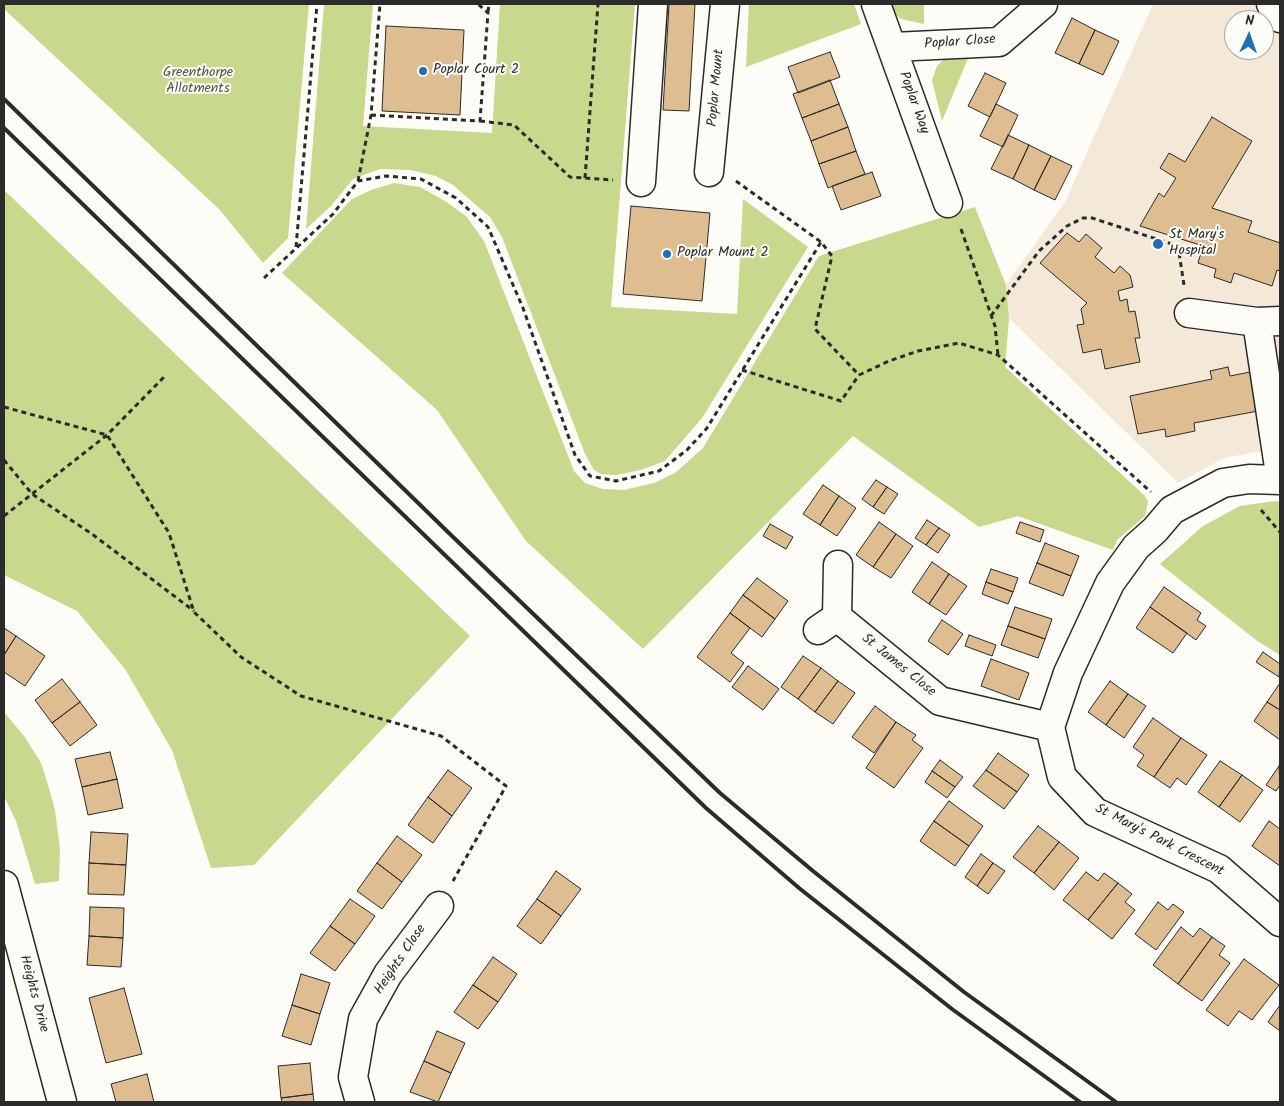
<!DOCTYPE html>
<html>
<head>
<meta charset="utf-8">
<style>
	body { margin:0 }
	#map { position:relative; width:1284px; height:1106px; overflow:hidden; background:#fdfcf7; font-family:Kalam,sans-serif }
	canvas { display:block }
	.frame { position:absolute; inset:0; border:5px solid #2b2b2b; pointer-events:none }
	.north { position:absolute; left:1224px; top:10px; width:50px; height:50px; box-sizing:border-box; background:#fdfcf7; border:1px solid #a9a8a5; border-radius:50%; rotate:3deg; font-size:14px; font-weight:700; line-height:20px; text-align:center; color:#2b2b2b }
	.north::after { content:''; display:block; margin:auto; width:18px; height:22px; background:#1f6fb2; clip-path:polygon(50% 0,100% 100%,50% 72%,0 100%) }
</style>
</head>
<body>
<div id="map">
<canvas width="1284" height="1106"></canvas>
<div class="frame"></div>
<div class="north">N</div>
</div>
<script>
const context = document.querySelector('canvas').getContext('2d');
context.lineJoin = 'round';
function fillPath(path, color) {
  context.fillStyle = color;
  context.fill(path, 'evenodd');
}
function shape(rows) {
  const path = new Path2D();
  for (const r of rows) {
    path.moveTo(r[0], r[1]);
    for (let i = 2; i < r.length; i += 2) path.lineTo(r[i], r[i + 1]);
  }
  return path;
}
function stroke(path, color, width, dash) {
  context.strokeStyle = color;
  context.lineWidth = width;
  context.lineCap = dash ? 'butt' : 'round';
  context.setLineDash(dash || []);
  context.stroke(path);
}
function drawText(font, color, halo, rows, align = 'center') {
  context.font = font + ' Kalam,sans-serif';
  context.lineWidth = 4;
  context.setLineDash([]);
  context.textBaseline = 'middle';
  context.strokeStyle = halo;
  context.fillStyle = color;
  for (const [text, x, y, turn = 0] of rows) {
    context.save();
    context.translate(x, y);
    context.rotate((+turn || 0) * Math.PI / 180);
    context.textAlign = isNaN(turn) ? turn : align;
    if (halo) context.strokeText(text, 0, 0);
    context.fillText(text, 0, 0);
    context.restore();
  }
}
fillPath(shape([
	[1153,4,1280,4,1280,454,1256,452,1224,458,1178,483,1009,318,1006,285,1065,202],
	[1234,20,1264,20,1264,50,1234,50]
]), '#f4e9d8');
fillPath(shape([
	[4,4,309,4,288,238,263,263,220,210,4,9],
	[324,4,373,4,363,126,492,133,500,4,635,4,611,307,737,314,743,199,808,247,702,418,665,461,641,470,616,475,601,474,594,470,585,454,502,237,490,217,453,185,436,176,410,170,380,169,353,179,331,206,306,229],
	[749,4,854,4,861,24,746,67],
	[890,4,924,4,924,24,901,19,894,13],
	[953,56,969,56,942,121,932,80,937,66,944,59],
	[394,183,420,187,445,201,466,216,484,241,574,471,585,483,603,489,624,490,654,483,675,473,703,448,819,256,975,207,1006,285,1009,318,1005,367,1144,495,1148,501,1145,516,1117,540,1113,550,1018,516,979,527,853,436,643,649,526,541,437,410,282,273,352,199,371,190],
	[4,190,470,636,254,865,211,868,172,750,125,669,77,611,4,575],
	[1275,501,1280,502,1280,655,1256,640,1160,564,1203,526,1240,506],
	[4,712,24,736,41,763,49,788,55,810,60,850,59,881,35,884,16,821,4,796]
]), '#c8d88c');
const building = shape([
	[669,4,695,4,689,111,663,110,669,4],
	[1072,18,1095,30,1079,64,1055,53,1072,18],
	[386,26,464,30,460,115,382,111,386,26],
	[1095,30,1119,41,1103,75,1079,64,1095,30],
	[830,52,840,77,798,93,788,67,830,52],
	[985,73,1006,83,990,117,968,106,985,73],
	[830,80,839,104,802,118,793,94,830,80],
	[839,104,848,127,811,141,802,118,839,104],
	[996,104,1018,115,1003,147,980,136,996,104],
	[1212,117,1252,141,1212,208,1252,221,1248,232,1280,243,1280,271,1277,270,1272,286,1234,273,1231,283,1214,277,1216,269,1198,263,1203,246,1140,226,1159,193,1164,197,1176,178,1160,168,1169,153,1185,162,1212,117],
	[848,127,856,151,819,164,811,141,848,127],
	[1008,135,1029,145,1013,179,991,169,1008,135],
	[1029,145,1051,156,1034,190,1013,179,1029,145],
	[856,151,865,174,828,188,819,164,856,151],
	[1051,156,1072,166,1055,200,1034,190,1051,156],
	[872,172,881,196,841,210,832,186,872,172],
	[631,206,710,213,702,301,623,294,631,206],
	[1067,233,1079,242,1086,234,1102,248,1095,257,1114,273,1120,266,1130,275,1133,287,1118,291,1120,301,1127,299,1129,312,1135,311,1140,338,1135,338,1140,362,1105,369,1101,349,1083,353,1077,325,1084,324,1081,309,1087,303,1040,263,1067,233],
	[1228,367,1230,376,1250,372,1258,411,1194,423,1195,431,1166,437,1165,429,1138,434,1130,396,1212,379,1210,371,1228,367],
	[876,480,887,487,873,507,862,499,876,480],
	[823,485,839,496,820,525,803,514,823,485],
	[887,487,898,494,884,514,873,507,887,487],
	[839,496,856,508,837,536,820,525,839,496],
	[927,520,939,528,926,545,915,538,927,520],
	[879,522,896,534,873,567,856,555,879,522],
	[1020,522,1044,530,1040,542,1016,533,1020,522],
	[770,524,793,537,786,549,763,536,770,524],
	[939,528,950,535,938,553,926,545,939,528],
	[896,534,913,546,891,578,873,567,896,534],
	[1045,543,1079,556,1071,576,1037,563,1045,543],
	[932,562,949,574,929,604,912,592,932,562],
	[1037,563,1071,576,1063,596,1029,583,1037,563],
	[991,569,1018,578,1013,592,986,582,991,569],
	[949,574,967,586,946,615,929,604,949,574],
	[757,578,788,601,775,619,743,595,757,578],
	[986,582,1013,592,1008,604,982,594,986,582],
	[1164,587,1201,613,1197,620,1206,626,1196,640,1150,607,1164,587],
	[743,595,775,619,762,637,730,613,743,595],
	[1015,607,1052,619,1045,639,1008,626,1015,607],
	[1150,607,1187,633,1173,653,1136,628,1150,607],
	[730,613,750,628,731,653,744,663,730,682,697,657,730,613],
	[942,620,963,634,948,655,928,641,942,620],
	[1008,626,1045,639,1038,658,1001,645,1008,626],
	[4,628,16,636,4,655,4,628],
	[969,635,996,645,992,656,965,646,969,635],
	[16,636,45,656,25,686,4,672,4,655,16,636],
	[1263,652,1280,664,1279,677,1256,662,1263,652],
	[803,656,821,668,798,699,781,687,803,656],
	[991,659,1029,673,1019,700,981,686,991,659],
	[748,666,779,689,763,710,732,687,748,666],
	[821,668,838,681,815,712,798,699,821,668],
	[62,679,80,702,52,723,35,700,62,679],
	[838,681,855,693,833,724,815,712,838,681],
	[1110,681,1128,694,1106,725,1088,712,1110,681],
	[1280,683,1280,710,1267,702,1280,683],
	[1128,694,1146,706,1124,738,1106,725,1128,694],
	[80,702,97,725,70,746,52,723,80,702],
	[1267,702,1280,710,1280,740,1254,721,1267,702],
	[875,706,896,722,874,753,852,737,875,706],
	[1153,718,1181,738,1154,777,1137,766,1144,755,1133,747,1153,718],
	[896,722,916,735,912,740,923,748,894,788,866,768,896,722],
	[1181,738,1207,755,1186,785,1177,778,1170,788,1154,777,1181,738],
	[110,752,117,779,82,787,75,759,110,752],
	[998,753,1029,775,1017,792,986,770,998,753],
	[940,760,963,777,955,787,932,771,940,760],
	[1220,761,1242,775,1219,807,1198,792,1220,761],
	[1279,766,1280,785,1276,791,1266,785,1279,766],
	[448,770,472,788,452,816,428,797,448,770],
	[986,770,1017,792,1004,809,973,786,986,770],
	[932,771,955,787,947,798,925,782,932,771],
	[1242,775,1263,790,1240,822,1219,807,1242,775],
	[117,779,123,808,88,815,82,787,117,779],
	[428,797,452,816,433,843,408,825,428,797],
	[949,801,983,826,969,846,934,821,949,801],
	[934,821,969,846,955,866,920,841,934,821],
	[1269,821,1280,829,1280,866,1252,846,1269,821],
	[1038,826,1059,842,1034,873,1013,857,1038,826],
	[91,832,128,834,126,865,89,863,91,832],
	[397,836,422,855,402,882,377,863,397,836],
	[1059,842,1079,858,1054,890,1034,873,1059,842],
	[981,854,993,863,977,886,965,877,981,854],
	[89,863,126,865,124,895,88,894,89,863],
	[377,863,402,882,382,909,357,891,377,863],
	[993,863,1005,871,988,894,977,886,993,863],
	[556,871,581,889,561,916,537,899,556,871],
	[1086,872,1098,881,1104,873,1118,883,1088,920,1063,900,1086,872],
	[1118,883,1132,894,1125,902,1135,910,1112,939,1088,920,1118,883],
	[350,899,375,916,355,944,330,926,350,899],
	[537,899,561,916,541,944,517,926,537,899],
	[1158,902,1168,910,1173,904,1184,912,1156,950,1135,934,1158,902],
	[90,907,124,908,123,938,89,936,90,907],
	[330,926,355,944,335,971,310,953,330,926],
	[1181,927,1193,937,1200,928,1212,937,1178,984,1153,965,1181,927],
	[89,936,123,938,121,967,87,965,89,936],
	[1212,937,1225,946,1219,955,1230,963,1202,1001,1178,984,1212,937],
	[493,957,517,974,498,1002,473,985,493,957],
	[1244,959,1279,985,1252,1020,1239,1011,1228,1026,1206,1010,1244,959],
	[301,974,330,983,320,1014,292,1005,301,974],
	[473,985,498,1002,478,1029,454,1012,473,985],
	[124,988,142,1054,106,1063,89,998,124,988],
	[292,1005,320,1014,311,1045,282,1036,292,1005],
	[1280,1005,1280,1031,1268,1022,1280,1005],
	[437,1031,465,1043,451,1073,424,1061,437,1031],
	[424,1061,451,1073,438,1102,410,1092,424,1061],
	[310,1063,313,1094,281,1098,278,1066,310,1063],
	[147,1074,154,1102,116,1102,111,1084,147,1074],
	[313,1094,314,1102,282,1102,281,1098,313,1094]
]);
fillPath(building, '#debd90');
stroke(building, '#2b2b2b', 1);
const minor = shape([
	[876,4,948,203],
	[1271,4,1280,18],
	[893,47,999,42,1043,4],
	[709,172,725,4],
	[641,182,653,4],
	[1189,313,1257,322,1280,321],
	[1257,322,1280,474],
	[1280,480,1249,479,1223,483,1172,510,1155,530,1136,547,1110,583,1068,673,1050,727,1062,777,1095,812,1219,869,1280,922],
	[838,565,837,617,940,701,1050,727],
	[818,630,837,617],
	[4,885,62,1102],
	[360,1102,353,1077,363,1019,388,974,439,906]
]);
stroke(minor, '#2b2b2b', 31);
stroke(shape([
	[488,12,489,4],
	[371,115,480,121,488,13,478,4],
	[480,121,514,125,570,177,613,180],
	[585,178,598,4],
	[358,181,371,115,380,4],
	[736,181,821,242],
	[961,229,995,326,998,355],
	[296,247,317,4],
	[264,278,333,214,358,181,386,176,421,179,456,198,488,227,523,308,575,455,590,476,616,481,659,471,687,450,707,428,821,242,832,256,815,329,859,375,889,361,918,351,959,343,998,355,1151,492],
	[991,316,1039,251,1067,226,1083,218,1092,218,1178,246,1184,285],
	[742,370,841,401,859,375],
	[4,407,107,435,169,533,194,612,241,657,301,696,441,736,506,786,453,881],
	[4,460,32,494,92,534,194,611],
	[1261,510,1280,532],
	[4,516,107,435,165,376]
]), '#2b2b2b', 3, [5, 4]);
stroke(minor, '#fdfcf7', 28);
stroke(shape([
	[4,99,452,536,720,793,813,871,964,992,1116,1102],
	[4,128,706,808,799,888,952,1009,1080,1102]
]), '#2b2b2b', 4);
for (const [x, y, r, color] of [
	[423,71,5,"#1f6fb2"],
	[1158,244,6,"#1f6fb2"],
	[667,254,5,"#1f6fb2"]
]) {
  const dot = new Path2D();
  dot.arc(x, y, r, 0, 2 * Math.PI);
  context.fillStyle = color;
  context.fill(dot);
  stroke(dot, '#fdfcf7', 2);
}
drawText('14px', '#2b2b2b', '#fdfcf7', [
	["Poplar Close",960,43,-4],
	["Poplar Mount",717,88,-85],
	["Poplar Way",913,103,70],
	["St James Close",898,666,39],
	["St Mary's Park Crescent",1159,841,27],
	["Heights Close",401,960,-56],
	["Heights Drive",33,994,75]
]);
drawText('14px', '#2b2b2b', '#fdfcf7', [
	["Poplar Court 2",433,71],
	["St Mary's",1169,236],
	["Hospital",1169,252],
	["Poplar Mount 2",677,254]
], 'left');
drawText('14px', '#525643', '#fdfcf7', [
	["Greenthorpe",198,74],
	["Allotments",198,90]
]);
</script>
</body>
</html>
